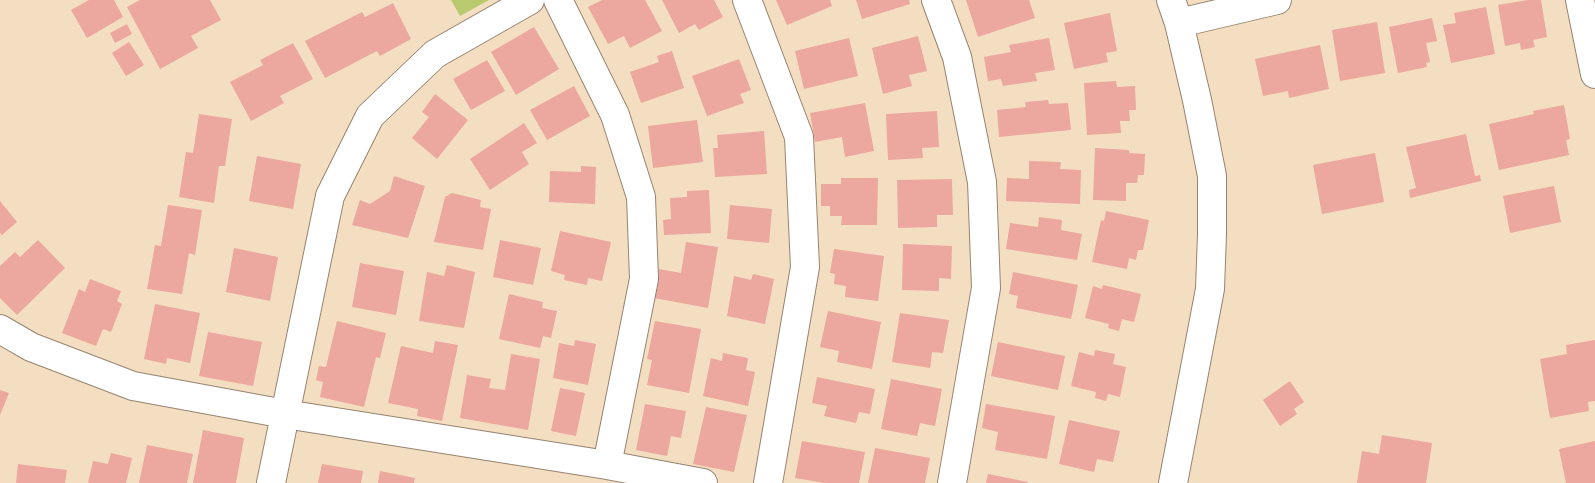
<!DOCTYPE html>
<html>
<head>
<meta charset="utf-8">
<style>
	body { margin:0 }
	canvas { display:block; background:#f3dec1 }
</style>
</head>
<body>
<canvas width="1595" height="483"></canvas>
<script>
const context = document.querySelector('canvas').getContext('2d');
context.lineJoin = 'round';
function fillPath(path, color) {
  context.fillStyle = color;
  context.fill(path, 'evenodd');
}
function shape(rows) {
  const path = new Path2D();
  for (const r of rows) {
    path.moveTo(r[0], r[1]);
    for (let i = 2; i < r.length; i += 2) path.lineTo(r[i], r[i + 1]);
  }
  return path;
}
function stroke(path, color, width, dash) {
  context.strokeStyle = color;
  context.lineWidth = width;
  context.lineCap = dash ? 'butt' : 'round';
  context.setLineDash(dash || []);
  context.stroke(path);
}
fillPath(shape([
	[451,0,489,0,460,16]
]), '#b8ca6d');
fillPath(shape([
	[89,0,114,0,123,17,87,38,71,10],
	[140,0,210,0,221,20,191,36,198,48,160,69,127,7],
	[602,0,645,0,662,31,630,48,624,36,608,44,588,7],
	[662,0,714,0,723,17,699,30,695,24,679,33],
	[776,0,830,0,832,6,787,25],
	[856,0,909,0,910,4,862,19],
	[966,0,1029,0,1035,18,978,37],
	[1528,0,1541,0,1547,37,1533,40,1535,47,1521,50,1520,43,1505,46,1498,5],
	[393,3,411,39,380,56,377,51,325,78,305,41,362,12,365,17],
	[1486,7,1495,54,1451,63,1443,25,1456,23,1454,13],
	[1110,13,1117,51,1106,53,1108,62,1074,69,1064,23],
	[1432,18,1437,41,1426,43,1430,62,1426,63,1427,67,1398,73,1389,27],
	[1377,22,1385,73,1340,81,1332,30],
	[127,24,132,34,115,43,110,33],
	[534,27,559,69,516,95,491,52],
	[918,36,927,71,909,75,912,86,883,94,872,48],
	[849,38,858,76,804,89,795,51],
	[1049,38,1055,70,1035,73,1037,81,1003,86,1001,79,988,81,984,57,1011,52,1009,45],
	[129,42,144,65,126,76,112,53],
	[293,43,313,79,280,96,284,103,251,121,230,82,263,65,260,60],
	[1320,45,1329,89,1289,98,1288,91,1263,96,1255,59],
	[672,51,684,88,641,103,630,72,659,62,657,56],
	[739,59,751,90,740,94,744,103,707,116,692,76],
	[487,60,505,91,471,110,453,79],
	[1116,81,1117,87,1135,86,1136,110,1129,110,1130,121,1120,121,1121,133,1087,135,1084,83],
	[574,86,590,116,547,140,530,110],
	[435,94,468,120,437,159,412,138,429,117,422,112],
	[1048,100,1049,104,1068,103,1071,130,999,137,997,110,1026,107,1025,102],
	[865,103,874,151,845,157,842,137,815,142,810,113],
	[1564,105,1570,139,1566,140,1569,155,1499,170,1489,124,1534,114,1533,111],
	[937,111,939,147,922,148,923,158,888,160,886,114],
	[199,114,232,119,225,166,219,166,214,203,179,197,186,152,193,153],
	[697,120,703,162,653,168,648,126],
	[524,123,537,143,522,152,529,164,490,190,470,159],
	[764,131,767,174,715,177,713,148,718,148,717,135],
	[1466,134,1475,176,1480,175,1481,181,1410,198,1409,190,1416,188,1406,147],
	[1095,148,1129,150,1129,153,1145,154,1144,175,1138,175,1137,183,1126,183,1126,201,1093,200],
	[1375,153,1384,202,1322,214,1313,165],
	[257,156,301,164,293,209,249,201],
	[1029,161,1061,162,1060,169,1081,170,1080,204,1006,201,1007,178,1029,179],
	[581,166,596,167,595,204,549,202,550,171,581,172],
	[394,176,425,186,408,238,352,225,360,200,370,204,390,191],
	[841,178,878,178,877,225,841,225,842,216,830,216,830,206,821,206,821,184,841,184],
	[952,179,953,215,937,215,937,227,898,228,897,180],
	[1554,186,1561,222,1510,233,1503,196],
	[709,190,711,233,664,235,663,220,671,219,670,198,687,197,687,191],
	[452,193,481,200,480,207,491,209,483,250,434,242,445,197],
	[0,201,17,222,2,235,0,233],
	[168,205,202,210,195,255,189,253,182,294,147,289,155,245,161,246],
	[730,205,772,209,769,243,727,239],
	[1106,211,1149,220,1143,250,1138,250,1136,260,1129,258,1127,269,1092,262,1101,220,1104,221],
	[1039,217,1062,220,1061,230,1082,234,1077,260,1006,249,1010,223,1038,227],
	[560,231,611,242,602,281,588,278,587,285,564,280,565,275,551,271],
	[38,240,65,268,17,315,0,298,0,266,15,252,20,257],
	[500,240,541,248,533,285,493,277],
	[686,242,718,247,708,308,654,298,659,269,681,273],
	[903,244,952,246,951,279,939,278,939,291,902,290],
	[234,248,278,257,270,301,226,292],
	[834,249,884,256,878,301,845,297,846,286,834,284,835,274,830,273],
	[360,263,404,271,396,315,352,307],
	[447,265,475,272,464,328,419,321,427,272,444,276],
	[1013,272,1078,285,1071,319,1016,308,1018,296,1009,294],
	[753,274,774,279,765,324,727,316,734,276,751,280],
	[90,279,121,291,117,301,122,304,111,332,103,329,96,346,62,333,79,289,85,292],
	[1103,285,1141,294,1134,322,1122,319,1119,331,1108,328,1109,324,1085,318,1093,286,1102,289],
	[509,294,543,302,542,308,557,311,551,338,543,336,540,348,499,339],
	[155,304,200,313,190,363,167,358,166,364,144,359],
	[828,311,881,322,872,369,837,362,839,351,820,347],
	[900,313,949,320,943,353,932,352,930,368,892,362],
	[337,321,386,333,380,358,376,357,364,407,320,397,323,382,316,380,319,366,326,367],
	[655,321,701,329,689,393,647,385,652,360,647,359],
	[208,332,262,342,253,386,199,376],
	[575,340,596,344,588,385,553,378,559,343,574,346],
	[1595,340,1595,401,1588,402,1589,411,1550,418,1540,359,1567,354,1566,345],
	[435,341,458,345,442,421,417,416,418,409,388,403,401,346,433,353],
	[998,342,1065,356,1058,390,991,376],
	[1095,350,1115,354,1113,364,1126,367,1120,397,1108,394,1106,401,1095,398,1096,392,1071,386,1079,352,1094,356],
	[723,353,748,358,746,370,755,372,748,406,703,396,711,358,722,361],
	[511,354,540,359,528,430,460,418,467,375,491,379,489,388,505,390],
	[817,377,875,389,870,414,859,412,856,423,824,416,827,406,812,403],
	[891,379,942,389,935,426,920,423,917,436,881,429],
	[1290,381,1304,402,1294,409,1297,414,1280,426,1263,400],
	[560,388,585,393,576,436,551,431],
	[0,390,9,393,0,415],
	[645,404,686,411,681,438,671,436,667,456,636,450],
	[986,404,1055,416,1047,459,995,450,998,432,982,428],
	[706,407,747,415,734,472,693,464],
	[1069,420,1120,431,1113,462,1097,459,1094,472,1059,464],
	[203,430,244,438,236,483,193,483],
	[1382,435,1432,443,1426,483,1357,483,1362,451,1379,454],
	[802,441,865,452,859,483,825,483,795,478],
	[1595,441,1595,483,1566,483,1559,449],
	[147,445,193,454,187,483,139,483],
	[875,448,930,458,925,483,868,483],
	[111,453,132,458,126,483,88,483,93,461,108,464],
	[18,464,67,470,65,483,16,483],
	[322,464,363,471,361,483,318,483],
	[380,471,415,478,414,483,378,483],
	[988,474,1028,482,1027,483,986,483]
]), '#eca79e');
const minor = shape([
	[558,0,615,115,641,197,644,279,607,465],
	[747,0,799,137,805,267,768,483],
	[936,0,957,57,982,182,986,288,952,483],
	[1171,0,1179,23,1197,100,1212,176,1212,234,1210,289,1173,483],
	[1580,0,1595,74],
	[1179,23,1277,0],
	[0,329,31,347,133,386,285,414,607,465,703,483],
	[271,483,330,196,370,116,435,54,530,0]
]);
stroke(minor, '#978470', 30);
stroke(minor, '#fff', 28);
</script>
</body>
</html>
